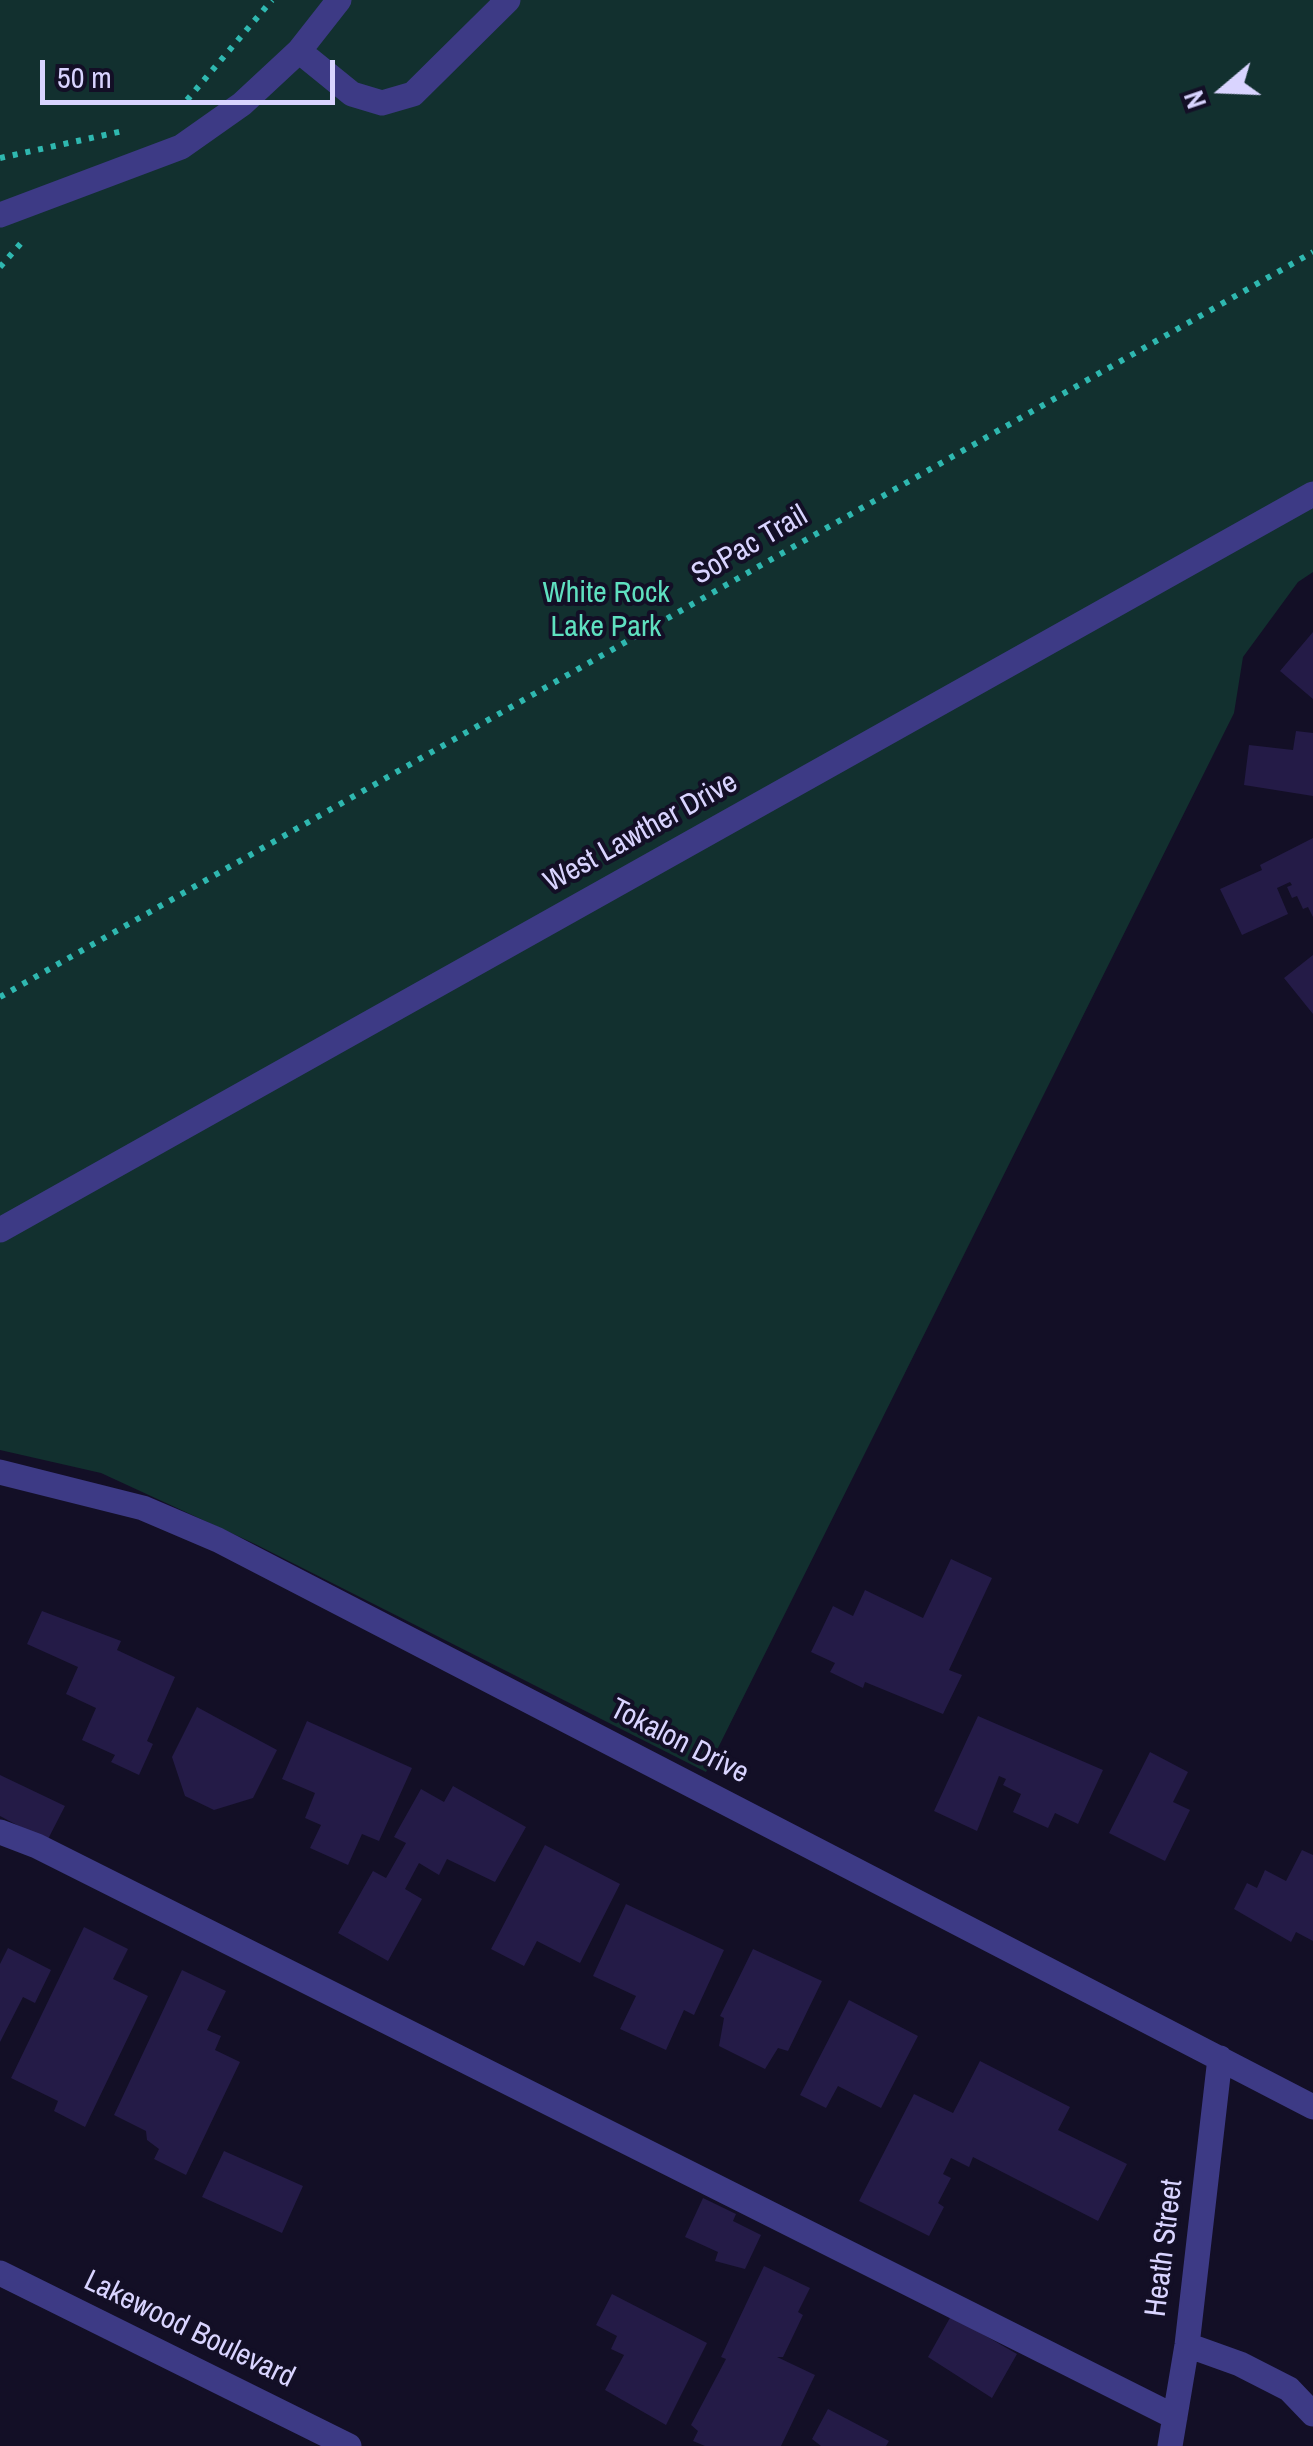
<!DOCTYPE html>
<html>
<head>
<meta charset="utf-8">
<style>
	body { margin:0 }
	#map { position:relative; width:1313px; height:2446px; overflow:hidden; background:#130f26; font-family:"Archivo Narrow",sans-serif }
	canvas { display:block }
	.north { position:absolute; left:1173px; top:40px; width:100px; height:100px; -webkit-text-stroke:8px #130f26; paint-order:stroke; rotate:251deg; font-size:28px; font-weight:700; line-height:40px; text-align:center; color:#d9d4ff }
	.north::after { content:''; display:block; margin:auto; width:35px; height:45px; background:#d9d4ff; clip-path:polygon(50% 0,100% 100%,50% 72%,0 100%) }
	.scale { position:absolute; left:40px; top:60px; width:295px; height:45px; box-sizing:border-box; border:5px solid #d9d4ff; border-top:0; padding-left:12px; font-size:30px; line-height:35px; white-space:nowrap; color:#d9d4ff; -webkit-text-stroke:8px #130f26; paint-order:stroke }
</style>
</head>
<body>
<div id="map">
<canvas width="1313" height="2446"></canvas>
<div class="north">N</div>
<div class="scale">50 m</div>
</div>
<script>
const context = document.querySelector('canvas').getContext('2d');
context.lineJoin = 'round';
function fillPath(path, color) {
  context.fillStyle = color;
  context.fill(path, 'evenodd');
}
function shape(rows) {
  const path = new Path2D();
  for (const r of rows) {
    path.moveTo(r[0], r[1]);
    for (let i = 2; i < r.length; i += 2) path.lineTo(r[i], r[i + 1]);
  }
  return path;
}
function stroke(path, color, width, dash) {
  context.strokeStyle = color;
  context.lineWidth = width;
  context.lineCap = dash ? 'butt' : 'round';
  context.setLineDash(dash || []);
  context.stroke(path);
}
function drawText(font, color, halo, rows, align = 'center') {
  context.font = font + ' "Archivo Narrow",sans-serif';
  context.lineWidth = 8;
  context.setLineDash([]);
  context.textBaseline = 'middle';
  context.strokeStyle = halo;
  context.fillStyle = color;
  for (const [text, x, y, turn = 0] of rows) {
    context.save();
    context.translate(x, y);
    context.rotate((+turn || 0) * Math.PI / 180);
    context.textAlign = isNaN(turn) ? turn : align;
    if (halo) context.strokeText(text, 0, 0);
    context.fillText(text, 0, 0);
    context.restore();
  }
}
fillPath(shape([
	[0,0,1313,0,1313,572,1298,582,1243,657,1234,713,706,1772,255,1544,101,1473,0,1450]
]), '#12302f');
fillPath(shape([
	[1313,632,1313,699,1280,671],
	[1296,731,1313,733,1313,796,1244,785,1249,745,1293,750],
	[1313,838,1313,917,1308,907,1303,909,1297,896,1292,898,1287,887,1292,885,1290,882,1277,888,1288,914,1242,935,1220,889,1262,870,1260,865],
	[1313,955,1313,1014,1284,978],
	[951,1559,992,1578,949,1670,962,1675,943,1714,865,1682,863,1688,830,1672,835,1663,811,1652,833,1606,853,1616,865,1590,923,1618],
	[42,1611,121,1641,117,1650,175,1677,147,1741,153,1744,139,1775,111,1762,115,1755,82,1740,96,1708,66,1694,78,1667,27,1644],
	[197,1707,277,1750,253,1798,214,1810,185,1796,172,1757],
	[978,1716,1103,1770,1078,1824,1055,1813,1048,1828,1013,1812,1021,1794,1003,1785,1006,1779,999,1776,977,1831,934,1811],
	[307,1721,412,1768,379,1841,362,1834,348,1865,310,1848,321,1825,305,1818,315,1793,282,1779],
	[1150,1752,1188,1772,1173,1802,1190,1810,1165,1861,1109,1833],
	[0,1775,65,1806,47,1841,0,1816],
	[453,1786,526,1827,495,1882,447,1859,439,1875,419,1863,405,1889,422,1899,388,1961,338,1933,373,1871,386,1878,406,1843,394,1837,421,1789,444,1802],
	[545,1845,620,1884,580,1963,537,1941,524,1966,491,1949],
	[1302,1850,1313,1855,1313,1941,1296,1932,1291,1942,1234,1909,1247,1883,1257,1888,1265,1870,1286,1881],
	[626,1904,724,1950,694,2015,684,2010,666,2050,620,2029,636,1996,593,1976],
	[84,1927,128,1949,113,1979,148,1996,85,2127,54,2111,58,2101,11,2078],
	[8,1948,51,1970,35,2003,23,1997,0,2042,0,1964],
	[753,1949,822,1981,788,2051,778,2048,765,2069,719,2046,724,2018,720,2016],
	[182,1970,226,1991,207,2030,221,2036,215,2050,240,2062,186,2175,154,2159,159,2149,147,2140,146,2131,114,2115],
	[849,2000,918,2036,881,2108,838,2086,826,2108,800,2095],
	[980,2061,1070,2107,1058,2130,1127,2164,1098,2221,973,2157,969,2167,951,2158,943,2174,951,2178,938,2203,944,2207,929,2236,859,2201,914,2094,953,2113],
	[224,2151,303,2186,282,2233,202,2197],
	[703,2198,736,2214,733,2221,761,2235,745,2269,715,2261,718,2252,685,2237],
	[764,2266,810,2288,798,2312,803,2315,783,2357,777,2357,815,2375,781,2446,705,2446,693,2441,698,2431,691,2425,726,2359,721,2357],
	[612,2294,707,2343,666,2425,605,2390,624,2355,611,2349,617,2336,596,2325],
	[951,2316,1017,2354,992,2398,928,2357],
	[828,2409,889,2441,886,2446,821,2446,812,2439]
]), '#241b47');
stroke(shape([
	[187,100,272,0],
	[0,158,123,131],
	[0,267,22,242],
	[0,997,1313,252]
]), '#2fb8b0', 6, [5, 8]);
stroke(shape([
	[299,51,352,94,382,103,413,94,508,0],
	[0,215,181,147,242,104,299,51,339,0],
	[0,1230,1313,494],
	[0,1472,143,1508,218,1540,1313,2107],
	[0,1832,37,1846,1175,2417],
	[0,2273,349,2446],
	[1187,2345,1240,2364,1289,2389,1313,2414],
	[1170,2446,1187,2345,1220,2058]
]), '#3d3a85', 25);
drawText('30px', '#d9d4ff', '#130f26', [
	["SoPac Trail",750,546,-30],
	["West Lawther Drive",641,833,-29],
	["Tokalon Drive",679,1742,27],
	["Heath Street",1165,2248,-83],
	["Lakewood Boulevard",189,2330,26]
]);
drawText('30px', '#5fe0c0', '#130f26', [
	["White Rock",606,594],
	["Lake Park",606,628]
]);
</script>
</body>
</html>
